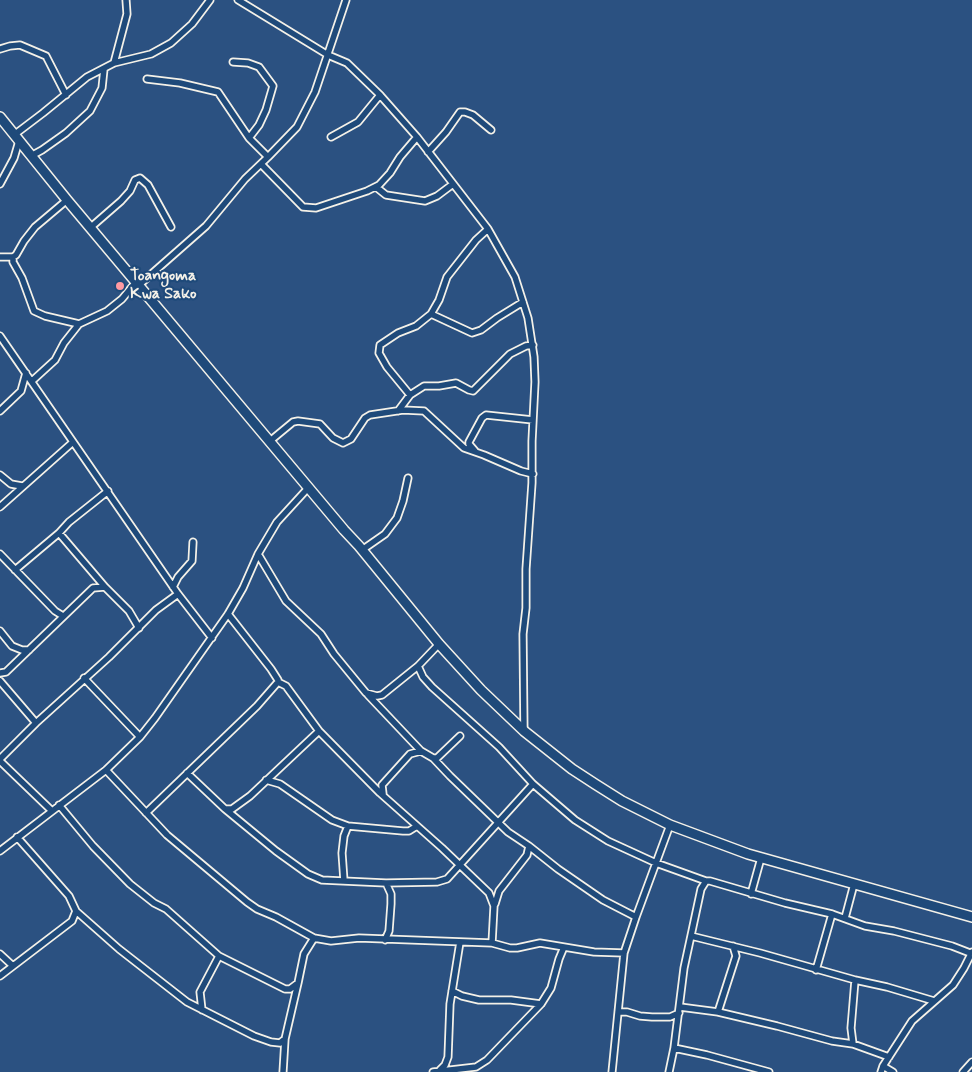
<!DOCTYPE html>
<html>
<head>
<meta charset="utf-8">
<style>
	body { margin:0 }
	canvas { display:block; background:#2b5181 }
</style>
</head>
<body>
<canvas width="972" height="1072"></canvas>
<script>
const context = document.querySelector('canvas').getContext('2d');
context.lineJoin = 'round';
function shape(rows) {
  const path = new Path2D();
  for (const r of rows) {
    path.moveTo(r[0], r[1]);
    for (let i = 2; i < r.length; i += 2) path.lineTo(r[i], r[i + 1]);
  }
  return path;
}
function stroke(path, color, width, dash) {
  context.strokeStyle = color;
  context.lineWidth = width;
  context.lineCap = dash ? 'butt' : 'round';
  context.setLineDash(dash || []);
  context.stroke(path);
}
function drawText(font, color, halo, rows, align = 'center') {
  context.font = font + ' Mynerve,sans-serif';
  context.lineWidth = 4.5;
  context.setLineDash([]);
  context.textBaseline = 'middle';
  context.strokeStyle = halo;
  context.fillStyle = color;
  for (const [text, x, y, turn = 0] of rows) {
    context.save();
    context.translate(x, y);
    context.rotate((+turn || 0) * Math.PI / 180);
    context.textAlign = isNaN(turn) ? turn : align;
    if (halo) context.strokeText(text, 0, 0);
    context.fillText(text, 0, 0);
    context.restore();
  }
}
const minor = shape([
	[238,0,328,55,347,63,380,95,417,137,488,229,515,277,528,318,534,357,535,382,532,441,532,483,526,569,526,608,523,634,524,731],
	[0,49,10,46,20,45,46,56,66,95],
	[233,62,248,63,259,67,273,86,266,110,259,125,249,138],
	[114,63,127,14,126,0],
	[147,79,180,83,218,92,249,138,268,157],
	[14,135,43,113,87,77,114,63,151,54,171,43,192,24,210,0],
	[331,137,358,122,380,95],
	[428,152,446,132,460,112,465,112,473,115,491,130],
	[31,156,42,150,66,133,90,111,102,88,104,69],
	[261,164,303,207,316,208,367,191,379,185,390,173,400,157,417,137],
	[0,184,14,158,19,141],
	[376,187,386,195,425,201,437,196,453,184],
	[90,228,121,201,130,191,135,180,140,178,148,185,171,227],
	[0,257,13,257,16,255,24,241,35,227,67,200],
	[13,257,13,262,22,278,34,311,45,316,79,324],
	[139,285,206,226,245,179,268,157,297,127,315,92,346,0],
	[431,314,472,333,481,330,497,318,523,302],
	[0,336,178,594,212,638],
	[32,381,55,360,64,343,79,324,107,311,122,299,136,282],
	[410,395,387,367,379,353,380,345,398,333,416,326,431,314,439,300,447,277,476,240,488,229],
	[0,411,21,391,26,373],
	[398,411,410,395,424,386,439,386,456,383,469,390,473,391,510,354,526,346,533,345],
	[270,441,293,422,298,421,320,424,333,438,343,443,351,439,365,418,370,415,403,410,424,411,464,448,484,455,521,471,533,474],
	[475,451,469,444,469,442,482,418,486,415,533,420],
	[0,475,11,484,22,486],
	[0,507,73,442],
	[59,533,105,587,129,611,139,628],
	[362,550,385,534,397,518,403,501,408,478],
	[0,554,55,611,63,616],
	[258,554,286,601,321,634,334,654,366,693,377,696,382,695,418,666,439,644],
	[15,570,59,533,69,522,108,491],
	[173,587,178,577,192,561,193,542],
	[0,631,12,646,22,650,29,650],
	[418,666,423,677,432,687,499,747,533,784,575,820,608,841,656,863,706,881],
	[0,673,6,672,93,588,105,587],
	[84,678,140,737],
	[0,681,36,723],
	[278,682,286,686,319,731,380,793,442,848,489,893,494,906,492,943],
	[368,695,421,751],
	[433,758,450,776,508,832,529,846,527,855,499,891,495,904],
	[0,759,36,723,109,657,156,610,178,594],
	[0,761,52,811],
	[106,770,167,835,247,902,257,909,276,917,314,938],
	[187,773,225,809,232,809,250,796,319,731],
	[266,780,280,784,332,820,348,826,403,831,409,831,417,826],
	[383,794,382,785,410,754,421,751,433,758,437,758,460,736],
	[59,805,93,846,130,884,154,903,166,909,219,956,285,989,290,989,298,983,304,954,314,938,331,941,359,938,492,943,510,948,517,948,540,943,594,952,624,953],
	[225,809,276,851,308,874,322,880,386,883,391,894,391,904,389,931,385,940],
	[146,813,257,706,278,682,278,680,271,669,228,614],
	[529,846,558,869,603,900,636,917],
	[0,851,106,770,140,737,155,718,228,614,243,588,258,554,277,522,309,487],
	[344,881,342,853,344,836,348,826],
	[386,883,437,882,447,879,533,784],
	[751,894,761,858],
	[76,911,119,949,187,1002,254,1036,271,1042,280,1043,285,1039,298,983],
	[845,918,854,884],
	[691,936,760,953,855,980,887,987,934,1001],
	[0,954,13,966],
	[816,970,832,914],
	[0,976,72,921,76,911,69,896,17,837],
	[452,991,462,996,479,1000,511,1000,541,1004],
	[680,1007,718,1012,777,1026,832,1041,853,1044,889,1057],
	[202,1010,200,992,219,956],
	[618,1012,627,1012,640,1016,652,1017,670,1017,679,1013],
	[718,1012,736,956,733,946],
	[853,1044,851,1028,855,980],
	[674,1048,707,1055,769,1072],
	[883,1066,893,1072],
	[440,1070,445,1065,448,1057,450,1004,460,942],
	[283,1072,285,1039],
	[433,1072,476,1067,487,1060,541,1004,551,988,559,959,564,947],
	[612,1072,624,953,636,917,670,825],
	[669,1072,674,1048,684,968,692,931,701,889,706,881,710,881,785,903,832,914,865,926,894,931,952,946,970,953],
	[881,1072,883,1066,912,1021,953,985,964,968,972,952],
	[963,1072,972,1062]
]);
const secondary = shape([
	[0,117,67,200,344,530,359,546,439,644,481,690,524,731,572,769,595,784,622,801,670,825,748,854,972,917]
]);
stroke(minor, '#f4f1e8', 9);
stroke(secondary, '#f4f1e8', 12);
stroke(minor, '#1f4a7a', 5.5);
stroke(secondary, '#1f4a7a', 9);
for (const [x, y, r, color] of [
	[120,286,5,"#ff9aa2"]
]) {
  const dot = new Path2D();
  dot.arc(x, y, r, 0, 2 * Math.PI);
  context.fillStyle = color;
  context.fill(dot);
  stroke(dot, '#1f4a7a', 2);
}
drawText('bold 16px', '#f4f1e8', '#1f4a7a', [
	["Toangoma",130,277],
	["Kwa Sako",130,295]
], 'left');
</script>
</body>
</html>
